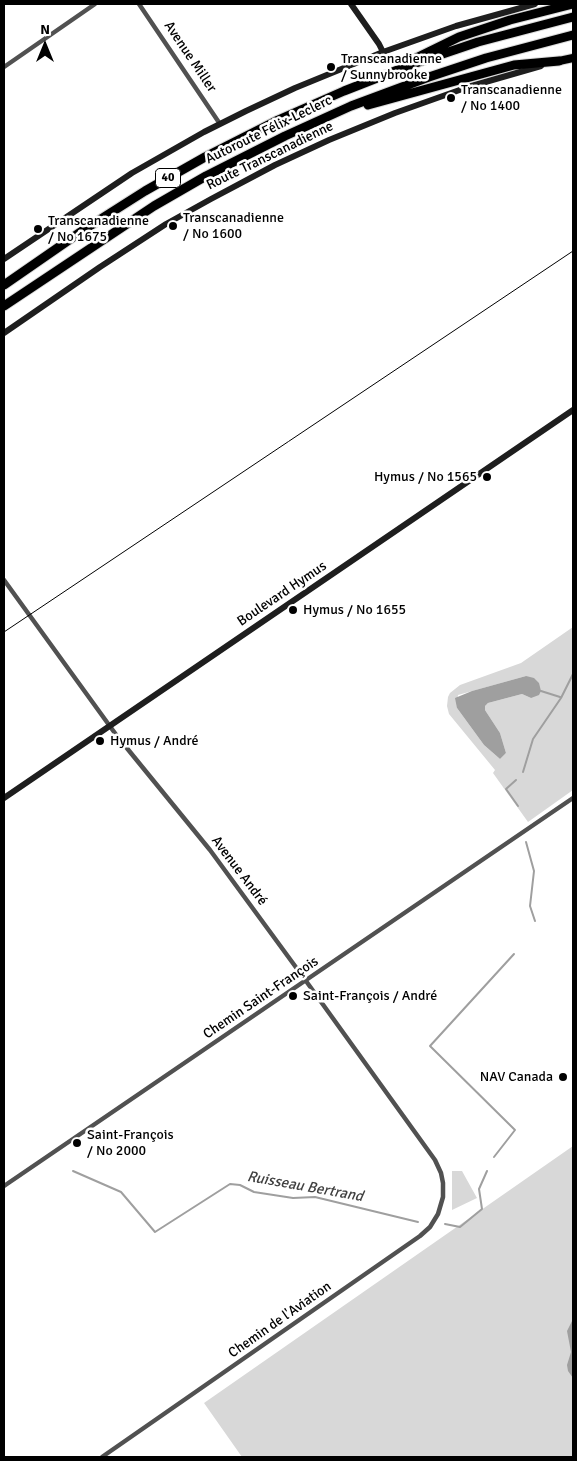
<!DOCTYPE html>
<html>
<head>
<meta charset="utf-8">
<style>
	body { margin:0 }
	#map { position:relative; width:577px; height:1461px; overflow:hidden; background:#fff; font-family:Signika,sans-serif }
	canvas { display:block }
	.frame { position:absolute; inset:0; border:5px solid #000; pointer-events:none }
	.north { position:absolute; left:20px; top:20px; width:50px; height:50px; -webkit-text-stroke:4px #fff; paint-order:stroke; rotate:0deg; font-size:14px; font-weight:700; line-height:20px; text-align:center; color:#000 }
	.north::after { content:''; display:block; margin:auto; width:18px; height:22px; background:#000; clip-path:polygon(50% 0,100% 100%,50% 72%,0 100%) }
</style>
</head>
<body>
<div id="map">
<canvas width="577" height="1461"></canvas>
<div class="frame"></div>
<div class="north">N</div>
</div>
<script>
const context = document.querySelector('canvas').getContext('2d');
context.lineJoin = 'round';
function fillPath(path, color) {
  context.fillStyle = color;
  context.fill(path, 'evenodd');
}
function shape(rows) {
  const path = new Path2D();
  for (const r of rows) {
    path.moveTo(r[0], r[1]);
    for (let i = 2; i < r.length; i += 2) path.lineTo(r[i], r[i + 1]);
  }
  return path;
}
function stroke(path, color, width, dash) {
  context.strokeStyle = color;
  context.lineWidth = width;
  context.lineCap = dash ? 'butt' : 'round';
  context.setLineDash(dash || []);
  context.stroke(path);
}
function drawText(font, color, halo, rows, align = 'center') {
  context.font = font + ' Signika,sans-serif';
  context.lineWidth = 5;
  context.setLineDash([]);
  context.textBaseline = 'middle';
  context.strokeStyle = halo;
  context.fillStyle = color;
  for (const [text, x, y, turn = 0] of rows) {
    context.save();
    context.translate(x, y);
    context.rotate((+turn || 0) * Math.PI / 180);
    context.textAlign = isNaN(turn) ? turn : align;
    if (halo) context.strokeText(text, 0, 0);
    context.fillText(text, 0, 0);
    context.restore();
  }
}
fillPath(shape([
	[573,627,573,790,528,822,493,773,495,770,449,714,447,706,448,697,450,693,460,685,521,663],
	[526,676,531,698,522,694,488,703,485,706,485,710,500,733,506,753,500,759,484,745,457,708,458,695],
	[573,1146,573,1457,242,1457,204,1403],
	[452,1171,462,1171,477,1198,452,1210]
]), '#d8d8d8');
fillPath(shape([
	[526,676,534,678,539,683,541,691,539,695,531,698,522,694,488,703,485,706,485,710,500,733,506,753,500,759,484,745,457,708,455,698,472,691],
	[573,1319,573,1378,568,1371,567,1365,571,1352,567,1331]
]), '#9f9f9f');
stroke(shape([
	[541,691,560,697],
	[523,772,533,739,561,698,573,674],
	[516,780,506,789,518,806],
	[526,842,534,871,530,906,535,921],
	[494,1157,515,1130,430,1046,514,954],
	[73,1171,121,1192,155,1232,230,1184,240,1185,254,1192,293,1198,315,1197,418,1222],
	[445,1224,460,1227,482,1209,479,1189,487,1171]
]), '#9f9f9f', 2);
const primary = shape([
	[559,61,573,58]
]);
const highway = shape([
	[414,59,459,37,510,20,573,4],
	[368,105,514,65,559,61],
	[4,285,82,231,145,191,205,157,278,120,344,91,413,64,478,42,573,17],
	[4,306,154,206,206,176,285,136,351,106,429,77,486,58,573,35]
]);
stroke(primary, '#dbdbdb', 10);
stroke(highway, '#dbdbdb', 11);
stroke(shape([
	[139,4,220,124],
	[4,67,95,4],
	[4,580,117,736,210,850,306,981,435,1160,441,1173,443,1183,443,1197,438,1214,430,1227,420,1236,102,1457],
	[4,1186,573,798]
]), '#515151', 4.5);
stroke(shape([
	[351,4,379,44,383,52],
	[4,259,132,173,204,132,246,111,295,88,383,52,456,26,535,4],
	[4,333,100,267,166,224,211,199,275,165,329,140,395,113,468,87,541,66],
	[4,798,573,410]
]), '#1e1e1e', 6);
stroke(primary, '#000', 8);
stroke(highway, '#000', 9);
stroke(shape([
	[4,632,573,251]
]), '#000', 1);
for (const [x, y, r, color] of [
	[331,67,5,"#000"],
	[451,98,5,"#000"],
	[173,226,5,"#000"],
	[38,229,5,"#000"],
	[487,477,5,"#000"],
	[293,610,5,"#000"],
	[100,741,5,"#000"],
	[293,996,5,"#000"],
	[563,1077,5,"#000"],
	[77,1143,5,"#000"]
]) {
  const dot = new Path2D();
  dot.arc(x, y, r, 0, 2 * Math.PI);
  context.fillStyle = color;
  context.fill(dot);
  stroke(dot, '#fff', 2);
}
for (const [x, y, w] of [
	[168,178,25]
]) {
  const box = new Path2D();
  box.roundRect(x - w / 2, y - 9.5, w, 19, 4);
  context.fillStyle = '#fff';
  context.fill(box);
  stroke(box, '#000', 1);
}
drawText('bold 12px', '#000', null, [
	["40",168,178]
]);
drawText('14px', '#000', '#fff', [
	["Avenue Miller",190,57,56],
	["Autoroute Félix-Leclerc",269,130,-26],
	["Route Transcanadienne",270,156,-26],
	["Boulevard Hymus",282,594,-34],
	["Avenue André",239,871,53],
	["Chemin Saint-François",261,998,-34],
	["Chemin de l'Aviation",280,1320,-35]
]);
drawText('14px', '#000', '#fff', [
	["Transcanadienne",341,59],
	["/ Sunnybrooke",341,75],
	["Transcanadienne",461,90],
	["/ No 1400",461,106],
	["Transcanadienne",183,218],
	["/ No 1600",183,234],
	["Transcanadienne",48,221],
	["/ No 1675",48,237],
	["Hymus / No 1565",477,477,"right"],
	["Hymus / No 1655",303,610],
	["Hymus / André",110,741],
	["Saint-François / André",303,996],
	["NAV Canada",553,1077,"right"],
	["Saint-François",87,1135],
	["/ No 2000",87,1151]
], 'left');
drawText('italic 15px', '#404040', '#fff', [
	["Ruisseau Bertrand",305,1187,10]
]);
</script>
</body>
</html>
